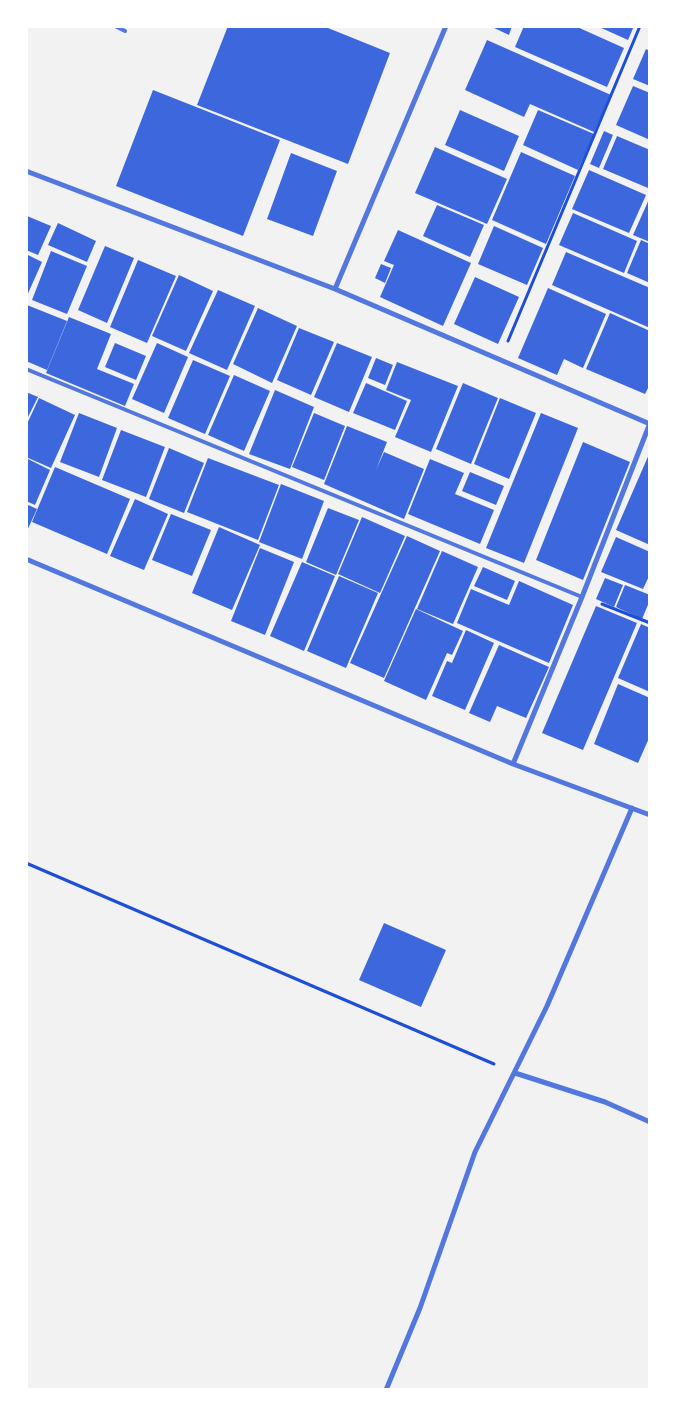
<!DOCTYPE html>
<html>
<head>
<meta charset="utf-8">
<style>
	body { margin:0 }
	#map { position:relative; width:676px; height:1416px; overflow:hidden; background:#f2f2f2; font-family:"DejaVu Sans",sans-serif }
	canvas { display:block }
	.frame { position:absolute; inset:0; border:28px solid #fff; pointer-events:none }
</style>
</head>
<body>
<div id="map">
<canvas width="676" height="1416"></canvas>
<div class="frame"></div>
</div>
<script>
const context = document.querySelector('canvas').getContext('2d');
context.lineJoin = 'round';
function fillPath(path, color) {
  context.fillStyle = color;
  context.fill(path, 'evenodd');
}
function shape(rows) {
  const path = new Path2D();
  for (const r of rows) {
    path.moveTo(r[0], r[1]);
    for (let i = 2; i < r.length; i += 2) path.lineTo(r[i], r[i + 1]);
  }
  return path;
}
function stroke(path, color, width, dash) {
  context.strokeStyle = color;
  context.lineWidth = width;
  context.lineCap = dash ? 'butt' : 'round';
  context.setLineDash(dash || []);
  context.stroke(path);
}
fillPath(shape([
	[228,26,323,26,390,53,348,164,197,105],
	[490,26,512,26,509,35],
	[524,26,575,26,624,48,607,87,515,47],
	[597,26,634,26,628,40],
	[487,40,611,95,594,132,530,104,524,117,465,90],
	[646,49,650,51,650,86,633,79],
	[633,86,650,93,650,140,616,125],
	[153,90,280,140,243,236,116,186],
	[460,110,519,136,504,171,445,145],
	[538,110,594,134,578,170,523,145],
	[604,131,613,135,599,168,590,164],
	[617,136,650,150,650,183,648,188,603,169],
	[435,147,507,179,487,224,415,193],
	[521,152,575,176,546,244,492,220],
	[291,153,337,171,313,236,267,219],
	[589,170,646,195,629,233,572,209],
	[650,197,650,242,633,235],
	[437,205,484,225,470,257,423,236],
	[573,213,637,241,624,273,559,245],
	[27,216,51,226,38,255,26,250],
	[58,223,96,241,87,262,48,245],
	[494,226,543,248,527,285,478,264],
	[398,230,471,263,443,326,380,297,394,265,384,261],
	[641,240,650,244,650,283,627,273],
	[105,246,134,258,107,323,78,310],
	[51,251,87,266,67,314,32,300],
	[566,252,650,288,650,328,552,285],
	[26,254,42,262,26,298],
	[138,260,176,276,147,343,110,327],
	[381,264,391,268,385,283,375,278],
	[179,275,213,291,186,351,152,336],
	[475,277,519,297,498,344,454,324],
	[548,288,606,314,583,368,564,359,557,375,518,358],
	[218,290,255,306,227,370,189,353],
	[27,305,67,321,47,370,26,361],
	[258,308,297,326,272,383,233,364],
	[610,313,650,331,650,384,645,394,586,369],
	[69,317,111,334,97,369,134,384,125,406,46,373],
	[299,328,334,342,311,395,277,380],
	[115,343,146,356,136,380,105,367],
	[157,343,188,357,164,413,132,399],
	[337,343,372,357,349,412,314,397],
	[376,358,393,365,385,385,368,378],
	[193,360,230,376,205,434,168,418],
	[397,362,458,386,431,452,395,437,411,400,386,390],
	[234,375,270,391,244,451,208,435],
	[366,383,407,401,395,430,353,413],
	[463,383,498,398,471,464,436,449],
	[275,390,314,407,290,469,249,454],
	[26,392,38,397,26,421],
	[39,398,75,415,51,468,26,457,26,426],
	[500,398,536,413,509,479,474,464],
	[79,413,117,428,99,477,60,462],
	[314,413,345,426,324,480,292,467],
	[541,413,578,428,524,563,486,548],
	[347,426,387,442,376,470,384,452,424,469,404,519,324,484],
	[121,430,165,447,146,497,102,480],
	[583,442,630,462,583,580,536,560],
	[169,448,204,463,184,513,149,499],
	[650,452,650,545,616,530],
	[26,458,50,470,35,505,26,501],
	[208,458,279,485,258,540,187,512],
	[430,459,464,473,455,494,494,510,480,544,408,514],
	[55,467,130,499,107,554,32,522],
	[470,472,504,486,496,505,462,491],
	[281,484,324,501,302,559,259,542],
	[135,499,168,514,144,570,110,556],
	[26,504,37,509,26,533],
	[328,508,359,520,336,575,306,562],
	[171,514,211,530,192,576,152,560],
	[362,517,405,536,380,593,338,574],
	[219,527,260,545,232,610,192,593],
	[407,536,440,551,384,678,350,663],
	[616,537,650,552,650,574,643,589,601,572],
	[260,548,294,562,265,635,231,621],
	[442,551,478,567,453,624,417,609],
	[302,562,335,576,304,651,270,636],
	[483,567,515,581,507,600,474,586],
	[339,576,378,593,346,668,307,651],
	[605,578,623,585,614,607,596,599],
	[519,581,573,605,549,663,457,623,471,589,509,605],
	[625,585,650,595,650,600,642,619,616,607],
	[596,606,637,623,583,750,542,733],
	[416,609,463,631,452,655,447,653,426,700,384,681],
	[641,624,650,628,650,692,618,678],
	[466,630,494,643,465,710,432,696,447,661,452,663],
	[499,645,549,667,526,718,497,706,490,722,469,713],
	[618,684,650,698,650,736,638,763,594,744],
	[384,923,446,950,421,1007,359,980]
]), '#3d67dc');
stroke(shape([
	[508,341,640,26],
	[602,604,650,623],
	[26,863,494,1064]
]), '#1d4ed8', 3);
stroke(shape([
	[115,26,125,31],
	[26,369,582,597]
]), '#5277de', 4);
stroke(shape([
	[26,171,335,289,650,424],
	[335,289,446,26],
	[26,559,513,764,650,815],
	[513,764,582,597,650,423],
	[515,1073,605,1102,650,1122],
	[386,1390,420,1308,475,1152,547,1006,632,808]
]), '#5277de', 5);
</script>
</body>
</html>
